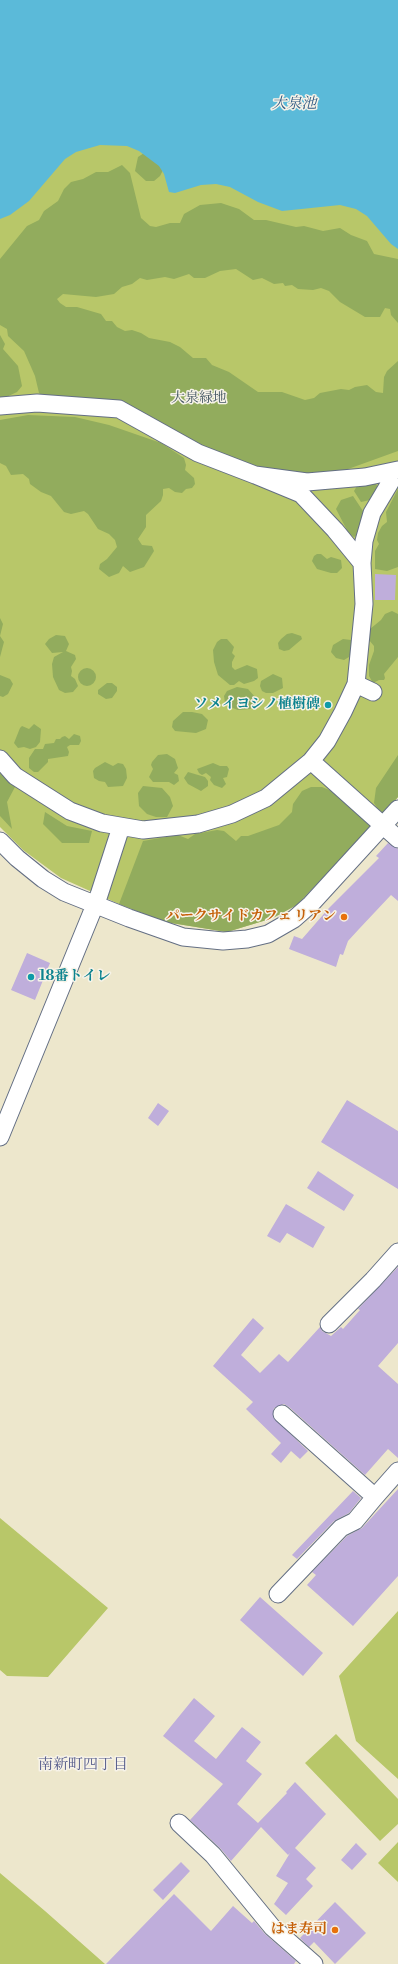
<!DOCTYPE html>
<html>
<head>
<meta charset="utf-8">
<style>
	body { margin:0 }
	canvas { display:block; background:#ede7cc }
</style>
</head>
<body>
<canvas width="398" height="1964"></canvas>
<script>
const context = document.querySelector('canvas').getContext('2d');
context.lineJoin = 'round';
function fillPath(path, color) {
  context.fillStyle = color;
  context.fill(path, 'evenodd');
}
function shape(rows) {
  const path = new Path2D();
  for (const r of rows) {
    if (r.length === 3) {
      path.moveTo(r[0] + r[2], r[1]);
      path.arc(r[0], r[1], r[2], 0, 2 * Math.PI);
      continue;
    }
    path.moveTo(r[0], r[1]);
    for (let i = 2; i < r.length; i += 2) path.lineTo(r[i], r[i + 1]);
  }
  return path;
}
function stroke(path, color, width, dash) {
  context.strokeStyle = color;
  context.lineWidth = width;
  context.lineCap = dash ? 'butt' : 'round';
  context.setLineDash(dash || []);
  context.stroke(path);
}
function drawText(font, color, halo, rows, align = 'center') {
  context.font = font + ' "Libre Bodoni","Noto Serif JP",serif';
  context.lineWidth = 3;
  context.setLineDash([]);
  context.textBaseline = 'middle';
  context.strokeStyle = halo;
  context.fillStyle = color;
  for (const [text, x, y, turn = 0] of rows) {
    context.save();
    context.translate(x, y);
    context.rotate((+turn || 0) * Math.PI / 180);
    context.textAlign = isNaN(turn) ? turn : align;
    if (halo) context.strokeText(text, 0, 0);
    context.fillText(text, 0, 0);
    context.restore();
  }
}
fillPath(shape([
	[0,0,398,0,398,797,371,827,273,918,227,932,165,922,119,904,61,878,23,850,0,827],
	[0,1518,108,1608,48,1677,7,1676,0,1670],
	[398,1611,398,1779,356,1741,339,1676],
	[336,1734,398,1799,398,1824,380,1841,305,1763],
	[398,1842,398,1882,378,1863],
	[0,1873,45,1911,105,1964,0,1964]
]), '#b8c769');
fillPath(shape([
	[147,151,163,170,160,176,154,181,146,181,135,171,138,157],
	[122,165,130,173,141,218,150,226,156,227,170,223,180,223,184,214,200,205,221,203,239,209,254,220,266,220,296,227,304,226,323,231,340,228,351,235,367,241,374,254,398,259,398,323,391,315,390,309,385,308,380,317,365,317,340,302,329,291,321,288,313,290,298,289,292,285,285,286,283,283,274,284,262,278,253,280,236,269,220,271,205,278,194,278,189,274,174,279,165,277,147,280,140,278,132,284,122,287,114,294,96,297,63,294,57,299,60,303,66,307,77,307,101,314,106,321,112,321,117,327,125,331,132,330,141,333,149,338,170,342,180,347,193,358,206,358,212,365,229,372,258,392,282,392,305,400,314,398,320,393,341,389,349,390,355,387,367,385,376,392,383,393,384,377,387,371,398,361,398,451,337,473,307,474,273,471,241,464,70,397,42,395,39,393,35,376,24,351,8,336,7,329,0,325,0,259,27,226,39,220,44,211,58,201,64,189,71,182,83,179,96,172,108,172],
	[0,335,5,344,3,349,18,366,22,386,17,392,0,400],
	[28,415,75,417,109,425,161,443,184,458,186,465,185,470,194,478,195,484,192,488,186,489,182,493,175,492,169,488,163,489,163,495,161,501,146,515,146,527,138,539,142,545,152,546,154,551,144,567,130,572,123,566,119,573,109,577,99,569,100,564,107,559,117,547,115,540,109,534,98,529,88,514,84,511,71,514,64,512,51,496,41,492,30,484,29,479,23,474,11,475,6,466,0,463,0,420],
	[373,480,378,487,370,500,361,502,354,491,360,481],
	[398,489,398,567,387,571,375,569,375,551,379,544,377,540,378,533,382,526,387,522,386,512],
	[353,496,365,514,358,535,354,537,348,532,336,509,341,500],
	[317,554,321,554,327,559,331,557,341,560,342,568,337,573,331,573,317,569,312,561,314,556],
	[392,611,398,614,398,657,384,674,385,678,384,680,379,680,373,683,369,676,369,665,374,651,374,646,369,640,370,629,381,620,385,614],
	[0,618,3,624,0,636,4,642,0,657],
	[292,633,301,636,302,639,289,650,284,651,279,649,278,643,281,639,287,634],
	[56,635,65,636,69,644,66,651,75,655,76,659,71,667,72,671,71,676,75,679,78,686,73,692,65,693,59,690,53,677,52,664,54,657,63,652,52,653,45,644,49,639],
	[221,639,227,639,234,647,232,653,235,656,232,662,232,667,235,670,247,665,257,669,258,678,254,681,244,684,239,681,234,685,230,685,218,675,214,662,213,650,217,642],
	[343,639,351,640,354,645,349,657,344,660,336,658,331,652,333,645],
	[87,677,9],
	[273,674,282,678,283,688,273,693,266,693,262,691,260,686,261,681],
	[0,675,10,679,13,684,8,694,3,697,0,696],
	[107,683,112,683,117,687,117,691,112,698,106,699,98,694,98,690],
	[237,687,248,689,255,697,256,701,255,706,250,709,238,710,230,707,225,703,224,696,227,691],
	[183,712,192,712,202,714,208,720,206,729,196,733,175,731,172,727,173,721],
	[34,724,41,729,40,742,36,747,30,749,24,747,18,748,14,743,20,728,22,726,29,729],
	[74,734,80,736,81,741,79,745,70,745,67,747,69,752,68,756,48,759,48,762,38,772,34,772,29,768,29,758,35,749,43,749,45,744,54,743,56,739,60,739,62,737,65,736,69,739],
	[167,754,175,759,178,768,174,773,178,775,179,781,174,785,169,782,153,782,149,777,153,769,151,765,152,762,158,755],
	[398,755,398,797,382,815,374,803,376,788],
	[105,762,113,766,118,763,123,764,126,769,127,778,123,786,108,787,105,782,99,781,94,778,93,771,95,768],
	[213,763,220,766,227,766,229,769,227,777,223,778,226,784,222,788,214,785,210,780,211,777,206,773,202,775,199,773,197,769],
	[188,772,205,777,208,781,208,786,201,791,188,784,184,778],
	[0,773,15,787,7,802,12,829,0,816],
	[143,786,162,788,170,797,173,806,167,817,156,817,147,814,139,806,138,793],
	[311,787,322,787,339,794,370,823,371,827,297,905,273,918,227,932,165,922,119,904,143,841,178,835,188,839,195,834,217,830,224,831,236,841,241,836,248,836,279,825,292,812,293,804,302,791],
	[45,812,67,826,92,831,89,843,62,843,43,824]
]), '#92ac5d');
fillPath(shape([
	[0,0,398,0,398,249,391,244,367,216,356,209,340,205,282,211,258,202,230,187,216,184,201,185,175,193,169,192,164,174,159,166,139,151,127,146,100,145,76,152,65,159,29,201,10,215,0,219]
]), '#5bbad9');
fillPath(shape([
	[375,574,396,575,395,600,375,600],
	[388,843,398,849,398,901,391,895,359,929,348,941,343,955,340,954,336,967,289,949,294,936,302,939,329,908,379,858,376,856],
	[27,953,50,963,35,1000,11,990],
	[347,1100,398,1131,398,1189,321,1142],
	[158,1103,169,1111,158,1126,148,1118],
	[318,1171,354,1195,344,1211,307,1188],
	[286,1204,325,1227,313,1248,287,1233,280,1243,267,1236],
	[398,1267,398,1343,378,1366,398,1384,398,1458,388,1449,365,1475,289,1407,284,1404,274,1408,273,1417,308,1451,300,1459,291,1451,281,1463,271,1454,281,1443,246,1409,253,1402,213,1366,253,1318,264,1328,241,1355,260,1373,279,1354,288,1362,320,1327,322,1331,331,1336,341,1327,343,1329,360,1310,358,1309],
	[398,1489,398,1576,353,1626,307,1585,316,1575,312,1572,347,1536,362,1528],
	[353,1491,361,1498,349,1513,334,1521,297,1559,292,1555],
	[260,1597,323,1653,303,1676,240,1620],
	[194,1698,215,1716,194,1741,216,1759,242,1727,261,1742,246,1761,262,1774,237,1804,258,1823,287,1793,286,1792,295,1782,326,1814,295,1848,316,1868,306,1879,313,1886,286,1915,274,1904,288,1883,276,1876,290,1853,288,1855,261,1827,231,1861,220,1848,190,1820,223,1784,163,1736],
	[356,1843,367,1854,352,1870,341,1860],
	[181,1862,190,1871,163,1900,153,1890],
	[174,1894,211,1931,233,1906,252,1923,254,1921,265,1934,296,1961,294,1964,106,1964],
	[335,1902,366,1933,335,1964,314,1942,309,1947,300,1938]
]), '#bfaedb');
const street = shape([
	[0,406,37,403,119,409,198,453,255,475,307,482,365,477,398,470],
	[362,563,364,541,372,513,397,471],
	[356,684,373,692],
	[0,759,15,776,70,811,102,823,143,830,198,824,232,814,266,798,311,761,327,741,343,712,356,684,364,604,362,563,335,530,301,494,255,475],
	[311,761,398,839],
	[0,841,17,858,43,879,64,892,129,918,183,937,223,941,247,939,268,934,294,919,311,904,398,809],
	[0,1137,99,895,121,827],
	[329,1324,373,1280,398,1252],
	[282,1414,375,1497,398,1471],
	[278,1594,341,1528,355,1521,375,1497],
	[179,1823,213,1855,272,1927,314,1964]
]);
stroke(street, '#646f84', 19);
stroke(street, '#fff', 17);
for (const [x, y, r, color] of [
	[328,705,4,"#0f9aa8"],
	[344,917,4,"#e8710a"],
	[31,977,4,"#0f9aa8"],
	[335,1930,4,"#e8710a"]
]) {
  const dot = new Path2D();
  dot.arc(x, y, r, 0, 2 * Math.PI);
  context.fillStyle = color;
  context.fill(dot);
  stroke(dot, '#f7f3e8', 1.5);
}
drawText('14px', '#425561', '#f7f3e8', [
	["大泉緑地",199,399]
]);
drawText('bold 14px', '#0d838f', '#f7f3e8', [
	["ソメイヨシノ植樹碑",320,705],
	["18番トイレ",39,977,"left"]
], 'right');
drawText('bold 14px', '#c56008', '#f7f3e8', [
	["パークサイドカフェ リアン",336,917],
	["はま寿司",327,1930]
], 'right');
drawText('italic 15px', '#2e5983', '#f7f3e8', [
	["大泉池",294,104]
]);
drawText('15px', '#545b8a', '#f7f3e8', [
	["南新町四丁目",83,1765]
]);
</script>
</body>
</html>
